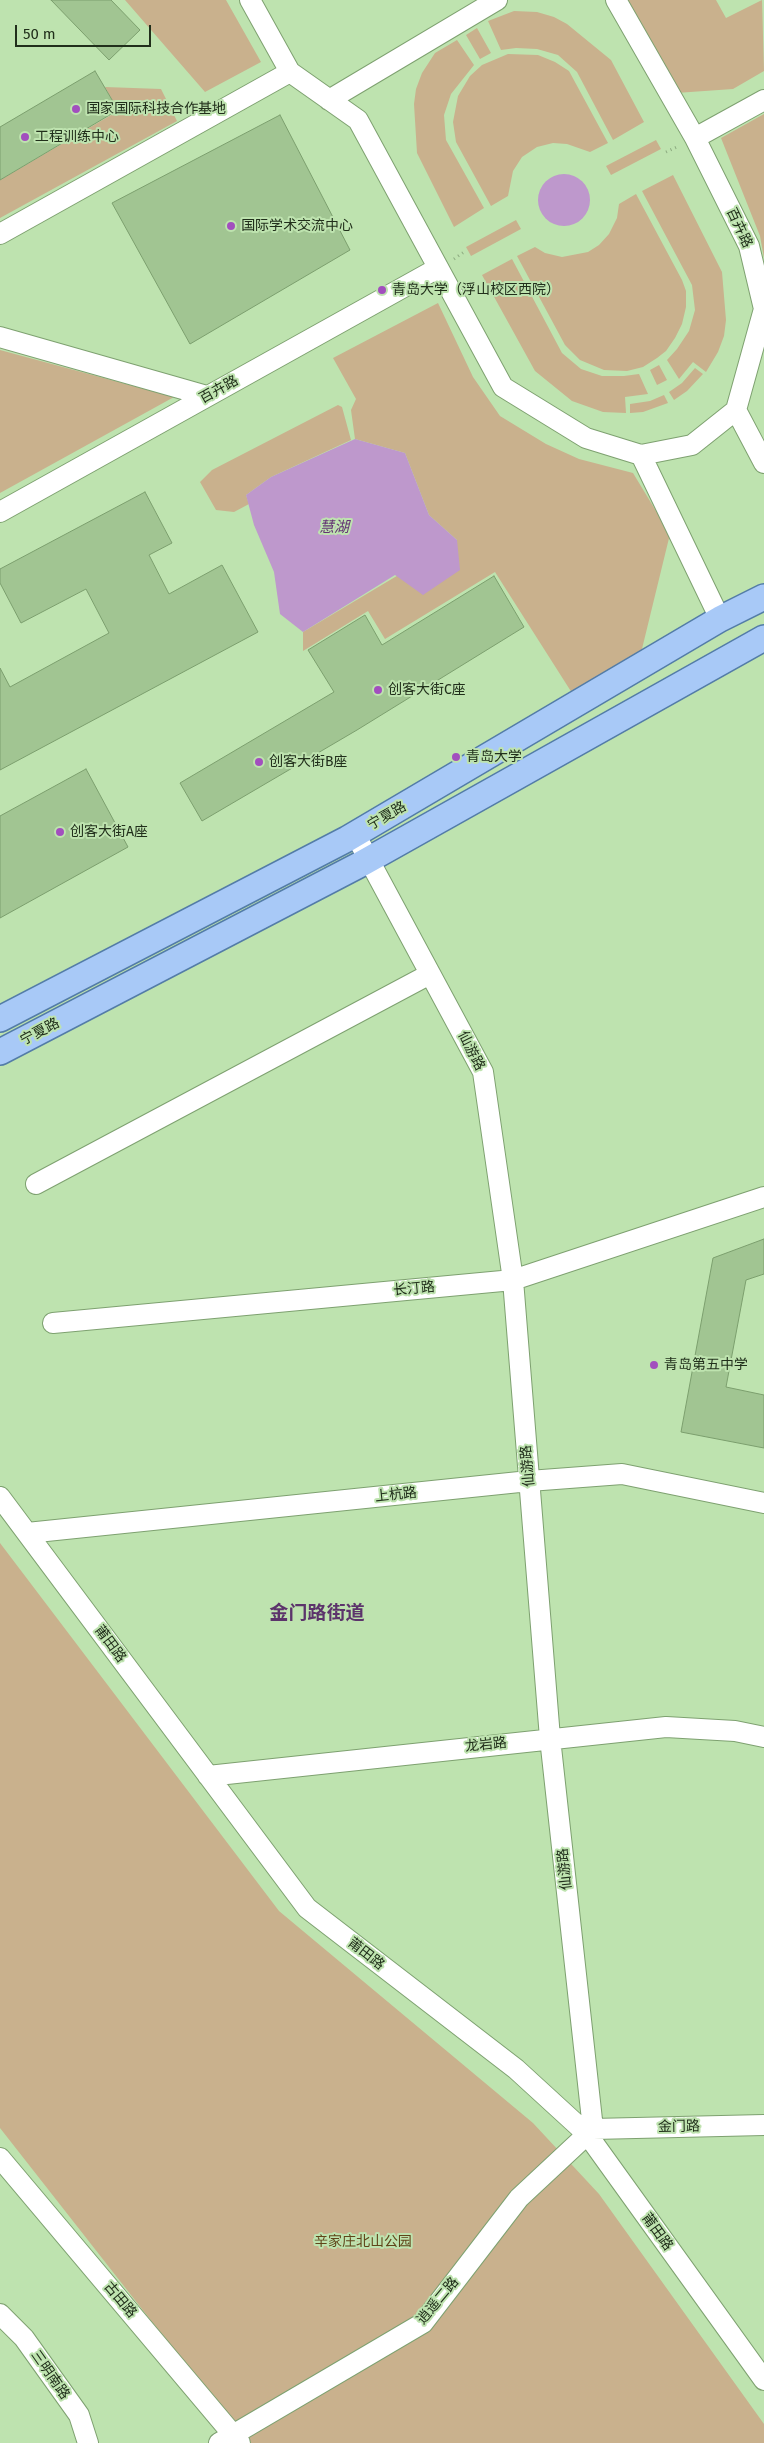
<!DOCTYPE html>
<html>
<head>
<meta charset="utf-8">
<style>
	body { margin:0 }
	#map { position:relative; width:764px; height:2443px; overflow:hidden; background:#bee3af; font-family:"Fira Sans",sans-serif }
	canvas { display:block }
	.scale { position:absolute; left:15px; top:25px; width:136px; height:22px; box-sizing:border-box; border:2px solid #212f1b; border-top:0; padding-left:6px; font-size:15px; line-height:18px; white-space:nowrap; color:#212f1b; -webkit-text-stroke:4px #bee3af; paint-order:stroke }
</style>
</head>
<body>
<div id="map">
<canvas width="764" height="2443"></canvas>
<div class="scale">50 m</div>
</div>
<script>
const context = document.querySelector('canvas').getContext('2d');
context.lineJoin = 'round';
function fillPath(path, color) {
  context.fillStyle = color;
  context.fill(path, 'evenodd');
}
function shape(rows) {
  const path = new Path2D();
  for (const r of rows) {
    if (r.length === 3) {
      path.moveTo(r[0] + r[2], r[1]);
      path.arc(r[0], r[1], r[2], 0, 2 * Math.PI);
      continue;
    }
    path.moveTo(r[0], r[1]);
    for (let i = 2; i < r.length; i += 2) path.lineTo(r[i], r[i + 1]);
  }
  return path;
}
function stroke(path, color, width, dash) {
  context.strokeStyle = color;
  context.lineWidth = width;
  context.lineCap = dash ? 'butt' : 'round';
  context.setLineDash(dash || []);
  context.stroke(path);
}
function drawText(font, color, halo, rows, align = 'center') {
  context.font = font + ' "Fira Sans","Noto Sans SC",sans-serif';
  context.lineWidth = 4;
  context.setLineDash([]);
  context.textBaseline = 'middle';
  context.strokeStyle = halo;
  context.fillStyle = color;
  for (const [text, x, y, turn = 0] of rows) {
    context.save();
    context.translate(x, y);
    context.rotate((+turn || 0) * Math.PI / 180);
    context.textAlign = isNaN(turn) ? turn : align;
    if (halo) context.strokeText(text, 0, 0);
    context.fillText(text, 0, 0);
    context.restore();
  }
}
fillPath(shape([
	[125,0,226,0,261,62,205,92],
	[622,0,716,0,726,18,762,0,764,71,733,89,676,93],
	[514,11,537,12,554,17,567,24,611,60,644,122,613,140,577,72,558,55,537,49,516,48,501,50,488,21],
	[477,28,491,53,480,59,466,35],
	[457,40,474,65,451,94,444,115,446,140,484,208,454,227,417,153,414,104,416,89,422,73,435,53],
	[508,54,538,55,555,62,569,71,608,143,590,152,567,144,553,143,537,147,522,157,513,171,508,196,491,206,456,142,453,122,458,96,470,76,482,65],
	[105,87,161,89,177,121,0,218,0,180,118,111],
	[764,114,764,258,760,236,721,138],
	[656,140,661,149,611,175,606,166],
	[673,175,722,272,726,320,724,336,718,352,706,372,693,362,679,379,667,360,677,349,689,331,695,310,692,285,642,191],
	[636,194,682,280,686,291,686,307,682,324,675,338,666,351,657,358,643,367,627,371,604,370,580,360,565,345,517,256,535,247,545,253,562,257,588,252,599,245,609,234,617,218,619,204],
	[516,220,521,229,471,256,466,247],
	[512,259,562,353,581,369,602,376,624,376,639,374,648,394,625,397,626,413,603,412,572,401,535,371,482,275],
	[438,303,473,377,500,416,546,444,579,459,633,473,670,534,641,653,572,693,495,572,385,639,368,611,303,651,303,632,457,540,429,515,405,453,355,439,351,410,356,399,333,358],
	[0,350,174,397,0,493],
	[659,365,667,380,657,385,650,370],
	[695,368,703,374,687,391,674,400,669,392,682,383],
	[664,395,668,403,643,412,630,413,630,404,650,401],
	[338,405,342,407,351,440,271,477,246,495,249,504,234,512,216,510,200,482,212,470],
	[0,1543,279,1911,533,2123,599,2194,764,2424,764,2443,247,2443,0,2128]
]), '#c9b18d');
fillPath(shape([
	[564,200,26],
	[355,439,405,453,429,515,457,540,460,570,423,595,395,575,303,632,280,614,274,572,254,525,246,495,271,477]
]), '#be98cc');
const building = shape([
	[51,0,111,0,140,30,109,60,51,0],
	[95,71,118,110,0,180,0,127,95,71],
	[280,115,350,250,190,344,112,203,280,115],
	[145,492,172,543,149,555,169,594,222,565,258,632,0,770,0,668,10,687,109,633,86,589,21,623,0,583,0,569,145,492],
	[494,576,524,627,357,730,202,821,180,783,334,692,308,650,365,615,382,645,494,576],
	[86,769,128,847,0,918,0,816,86,769],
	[764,1239,764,1274,746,1280,726,1387,764,1395,764,1448,681,1432,713,1258,764,1239]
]);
fillPath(building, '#a1c592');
stroke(building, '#7c9f6e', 1);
const minor = shape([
	[250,0,290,72,358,120,503,387,586,438,641,455,720,619],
	[616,0,695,138,749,246,764,309,736,410,764,463],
	[329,100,497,0],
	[695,138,764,100],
	[0,234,290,72],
	[0,337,207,396],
	[641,455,692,445,736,410],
	[0,512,438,268],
	[355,834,483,1072,513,1280,550,1738,593,2129],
	[36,1184,430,974],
	[53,1323,513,1280,764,1197],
	[0,1497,307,1908,516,2069,587,2134,764,2380],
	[27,1533,529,1481,622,1474,764,1503],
	[208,1776,666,1727,735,1731,764,1737],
	[593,2129,764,2125],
	[0,2158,240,2443],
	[0,2314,24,2338,79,2415,88,2443],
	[219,2443,423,2323,519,2198,593,2129]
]);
const major = shape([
	[0,1019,347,839,720,619,764,597],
	[0,1052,361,864,764,638]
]);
stroke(minor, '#7ea170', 22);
stroke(major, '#537ca7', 28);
stroke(shape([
	[666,152,679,146],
	[454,259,464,252]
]), '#8dab81', 3, [1, 4]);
stroke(minor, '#fff', 20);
stroke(major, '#a8c9f7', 25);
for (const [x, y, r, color] of [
	[76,109,5,"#a24fbe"],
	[25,137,5,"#a24fbe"],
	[231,226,5,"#a24fbe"],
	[382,290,5,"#a24fbe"],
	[378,690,5,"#a24fbe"],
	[456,757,5,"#a24fbe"],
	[259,762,5,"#a24fbe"],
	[60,832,5,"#a24fbe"],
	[654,1365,5,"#a24fbe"]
]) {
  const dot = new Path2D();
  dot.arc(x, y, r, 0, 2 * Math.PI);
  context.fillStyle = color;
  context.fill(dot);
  stroke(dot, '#bee3af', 2);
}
drawText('14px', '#212f1b', '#bee3af', [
	["国家国际科技合作基地",86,109],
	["工程训练中心",35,137],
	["国际学术交流中心",241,226],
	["青岛大学（浮山校区西院）",392,290],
	["创客大街C座",388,690],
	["青岛大学",466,757],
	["创客大街B座",269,762],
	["创客大街A座",70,832],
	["青岛第五中学",664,1365]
], 'left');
drawText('14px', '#212f1b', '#bee3af', [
	["百卉路",739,228,65],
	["百卉路",219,390,-29],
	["宁夏路",387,816,-30],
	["宁夏路",40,1032,-28],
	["仙游路",471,1051,63],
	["长汀路",414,1289,-5],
	["仙游路",528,1466,-95],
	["上杭路",396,1495,-6],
	["莆田路",110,1644,53],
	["龙岩路",486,1745,-6],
	["仙游路",565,1869,-96],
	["莆田路",366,1954,38],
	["金门路",679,2127,-1],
	["莆田路",657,2232,54],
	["古田路",120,2300,50],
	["逍遥二路",438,2301,-50],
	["三明南路",50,2375,55]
]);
drawText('14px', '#60451a', '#bee3af', [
	["辛家庄北山公园",363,2242]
]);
drawText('italic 15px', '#643474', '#bee3af', [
	["慧湖",334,528]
]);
drawText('bold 19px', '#5c346b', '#bee3af', [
	["金门路街道",317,1614]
]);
</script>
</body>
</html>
